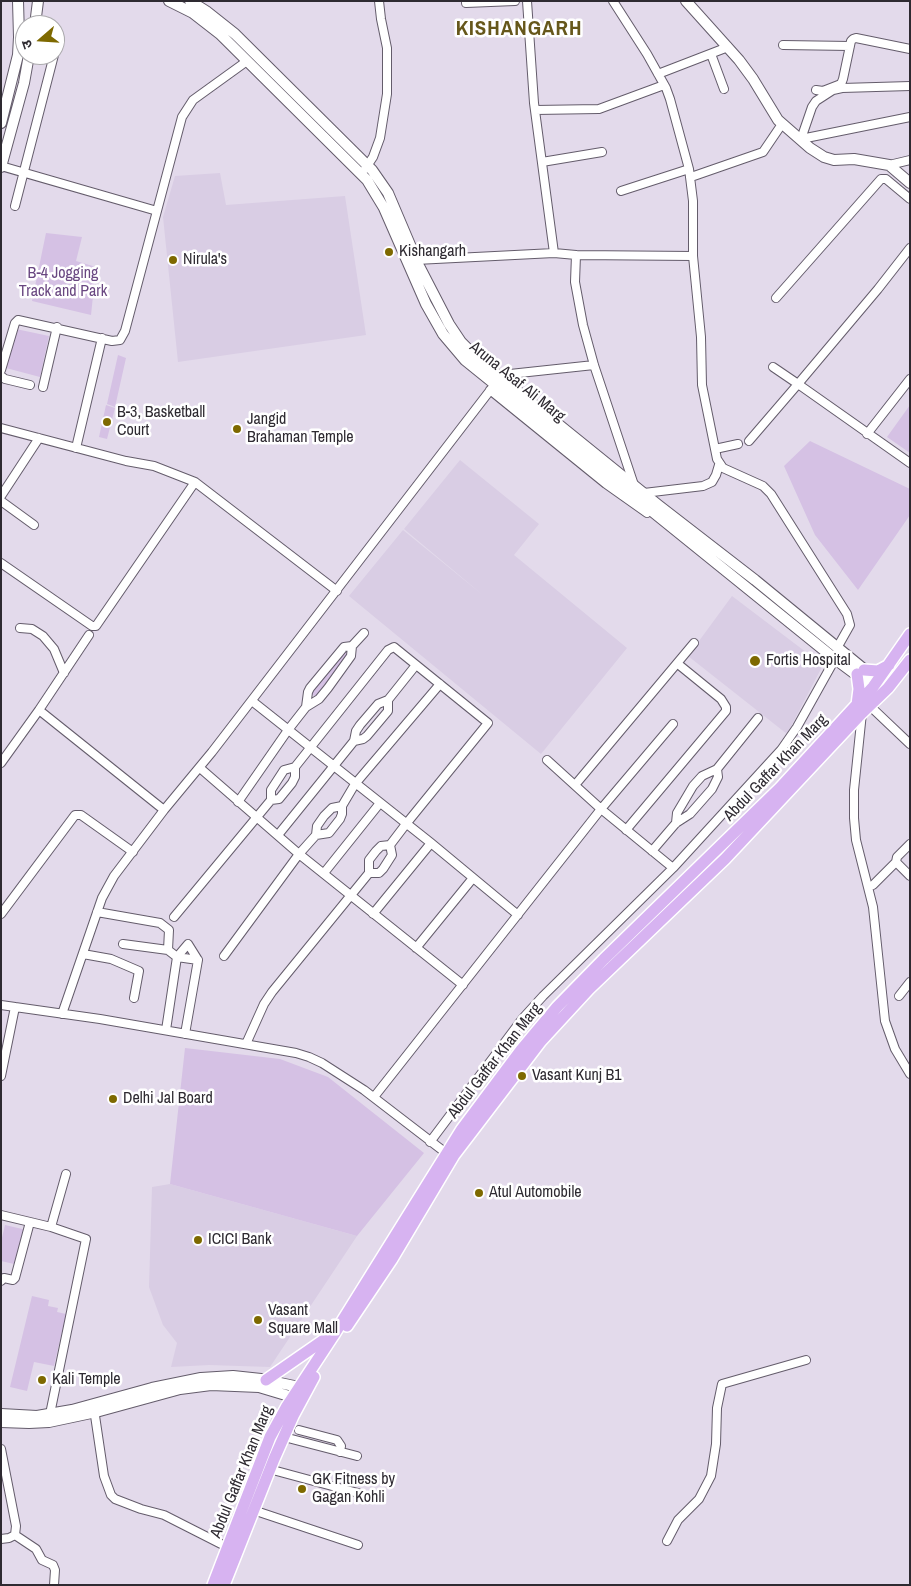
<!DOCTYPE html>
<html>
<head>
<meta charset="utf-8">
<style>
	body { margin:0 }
	#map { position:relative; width:911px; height:1586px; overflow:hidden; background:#e3daeb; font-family:"Archivo Narrow","Noto Sans Devanagari",sans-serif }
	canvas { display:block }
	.frame { position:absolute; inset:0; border:2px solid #2e2a31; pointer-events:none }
	.north { position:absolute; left:15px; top:15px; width:50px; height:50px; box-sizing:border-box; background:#fff; border:1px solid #abaaad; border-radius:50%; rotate:251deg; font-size:14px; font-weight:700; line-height:20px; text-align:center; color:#2e2a31 }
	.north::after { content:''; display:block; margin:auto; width:18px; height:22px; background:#7e6900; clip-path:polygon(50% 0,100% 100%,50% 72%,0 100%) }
</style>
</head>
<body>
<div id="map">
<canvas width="911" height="1586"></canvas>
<div class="frame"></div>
<div class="north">उ</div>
</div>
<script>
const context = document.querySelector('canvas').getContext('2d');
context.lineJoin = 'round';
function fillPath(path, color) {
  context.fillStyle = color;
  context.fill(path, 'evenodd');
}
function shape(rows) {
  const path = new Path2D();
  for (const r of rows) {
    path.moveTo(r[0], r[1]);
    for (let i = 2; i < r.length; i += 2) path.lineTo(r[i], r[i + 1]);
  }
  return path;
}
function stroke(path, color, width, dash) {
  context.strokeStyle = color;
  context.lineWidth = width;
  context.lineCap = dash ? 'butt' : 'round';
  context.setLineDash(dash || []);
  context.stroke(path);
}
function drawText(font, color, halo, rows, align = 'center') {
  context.font = font + ' "Archivo Narrow",sans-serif';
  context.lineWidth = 5;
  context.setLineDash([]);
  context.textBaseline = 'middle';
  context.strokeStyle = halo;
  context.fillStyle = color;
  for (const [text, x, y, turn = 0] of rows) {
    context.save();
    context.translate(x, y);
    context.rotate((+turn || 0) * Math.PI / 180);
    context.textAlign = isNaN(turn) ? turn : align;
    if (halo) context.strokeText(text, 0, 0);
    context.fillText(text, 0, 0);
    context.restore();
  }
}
fillPath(shape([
	[220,173,226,205,345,196,366,335,178,362,163,217,175,176],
	[460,460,539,524,514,555,627,648,541,754,349,596,403,530,484,596,404,529],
	[732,596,823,665,787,734,688,656],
	[170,1184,357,1236,270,1367,209,1365,171,1367,177,1343,163,1325,149,1287,152,1187]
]), '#d9cde4');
fillPath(shape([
	[46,233,82,237,76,261,96,267,91,315,32,301],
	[16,329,49,336,40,377,6,368],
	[118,355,126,358,115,407,107,404],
	[106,405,115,408,107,439,99,437],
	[910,405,910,453,887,437],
	[810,441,910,489,910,515,858,590,815,535,784,466],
	[351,643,350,655,317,698,309,692],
	[185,1048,280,1059,328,1077,424,1153,357,1236,170,1184],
	[5,1225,31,1231,23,1266,1,1261,1,1242],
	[32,1296,49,1300,48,1306,58,1308,57,1312,66,1314,54,1366,34,1362,27,1391,10,1387]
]), '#d5c1e4');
const street = shape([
	[527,1,534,103,554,253],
	[613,1,647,54,666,88,670,99,689,169,693,201,693,256,701,337,702,385,717,459,723,468,763,486,771,494,847,614,850,625,837,648],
	[466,3,515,1],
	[783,45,850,46],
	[711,54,724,89],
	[658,74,728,47],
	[816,90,823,91,841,84,843,79,851,41,853,39,856,38,910,49],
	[535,110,599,109,664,85],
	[801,139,812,107,816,101,833,90,842,88,910,86],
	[801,139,910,117],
	[542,162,602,152],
	[889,165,910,160],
	[1,166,157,211],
	[365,169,373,157,380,138,387,94,387,48,381,19,379,1],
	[691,177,763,152,782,124],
	[621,191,689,169],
	[15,206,54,55],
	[910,248,878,289,798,384,910,463],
	[416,260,554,253,576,255],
	[776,298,881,179,886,179,910,199],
	[1,370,15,323,18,320,112,341,120,340,125,331,182,117,193,100,247,61],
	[1,376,5,379,30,385],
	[43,387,57,327],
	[490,390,606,484,647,513],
	[1,428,126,461,154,466,195,482,337,591],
	[867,434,910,379],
	[749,441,798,384,773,367],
	[76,448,102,338],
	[715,449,738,444],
	[634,485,594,365,583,325,575,282,576,255,693,256],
	[644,493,703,486,712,482,716,475,719,465],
	[1,496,39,438],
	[1,501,34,525],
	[1,563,92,626,96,626,195,482],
	[20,628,32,629,43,636,54,649,64,673],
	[252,701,431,843,518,915],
	[870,706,910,744],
	[306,707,308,692,310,688,344,647,352,646],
	[39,710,164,810],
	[862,713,854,790,854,818,856,840,873,907,885,1021,895,1049,910,1074],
	[354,741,363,739,367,736,388,711,388,700],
	[547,760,601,809,673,868],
	[1,763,39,710,89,635],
	[200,768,299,854,463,985],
	[575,785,694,643],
	[271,800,271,790,284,770,295,767],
	[238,802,288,730,306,707,319,699,328,688,351,656,352,646,364,633],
	[676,823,677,813,693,786,702,776,717,769,758,718],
	[626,830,726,711,726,707,721,699,678,664],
	[278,835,354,741,356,731,360,725,378,704,388,700,416,665],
	[316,835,329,833,340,819,342,814,342,806,355,784,440,684],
	[910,844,897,857,896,862,910,876],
	[652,851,676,823,690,814,712,789,718,777,717,769],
	[324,873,380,803],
	[873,885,896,862],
	[97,912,160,923,169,930,168,950],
	[1,914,75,815,81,815,133,852],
	[373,914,431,843],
	[174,917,271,800,279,799,292,783,295,777,295,767,388,650,394,647,488,723,406,824,390,845,392,855,383,869,379,873,369,873],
	[123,944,168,950,177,957,198,960],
	[416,948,473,878],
	[83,954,111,959,139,971,134,998],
	[224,956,299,854,316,835,317,826,324,816,332,808,342,806],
	[899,996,910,982],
	[1,1005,100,1019,296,1053,309,1057,322,1063,364,1090,446,1153],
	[62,1014,102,898,114,876,164,810,212,752,495,384,500,378,510,374,594,365],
	[166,1030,177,957,188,944,198,960,185,1034],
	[246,1044,264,1004,272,992,369,873,369,860,376,851,381,846,390,845],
	[1,1076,15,1007],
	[374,1097,601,809,673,724],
	[430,1142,523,1018,543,996,673,868,781,750,797,727,835,659],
	[1,1215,51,1227,86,1239,50,1414],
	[51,1227,66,1174],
	[1,1281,4,1278,13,1280,15,1278,30,1222],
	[94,1409,104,1476,111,1495,115,1499,141,1509,164,1515,229,1548],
	[299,1430,337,1440,341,1446,340,1452],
	[284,1437,357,1456],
	[1,1449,16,1526,15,1535],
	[269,1469,358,1493],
	[253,1510,358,1545],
	[15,1535,36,1549,42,1560,53,1565,55,1570,54,1585],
	[1,1539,9,1538,15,1535],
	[667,1541,678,1520,699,1499,711,1476,716,1444,717,1408,722,1384,806,1360]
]);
const secondary = shape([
	[169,1,193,13,220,34,367,180,384,208,426,304,443,334,465,360,835,659,878,691],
	[190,1,206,11,235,34,372,170,388,193,419,266,449,324,461,342,480,361,658,505,755,580,871,675],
	[686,1,739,60,753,79,778,120,810,148,824,157,834,160,854,159,889,165,910,183],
	[35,25,38,1],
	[1,123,18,55,19,37,18,1],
	[1,167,24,83,29,55],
	[1,1414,37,1416,72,1410,152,1388,201,1378,233,1376,261,1379,299,1387,305,1392],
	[1,1422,29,1423,49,1422,96,1412,180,1389,211,1385,259,1387,299,1399]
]);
const primary = shape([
	[864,670,878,671,889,665],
	[857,705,859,689,857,674],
	[347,1326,392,1259,454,1155,541,1041,589,989,725,859,862,713,888,688,910,660],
	[266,1380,331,1335],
	[213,1585,270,1437,287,1406,333,1336,462,1129,521,1050,557,1007,604,959,780,788,873,687,910,634],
	[224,1585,274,1459,293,1416,314,1377]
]);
stroke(street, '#645c6b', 10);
stroke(secondary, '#645c6b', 12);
stroke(primary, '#fff', 14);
stroke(street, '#fff', 8);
stroke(secondary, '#fff', 10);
stroke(primary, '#d7b3f1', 11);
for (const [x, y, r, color] of [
	[389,252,5,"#7e6900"],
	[173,260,5,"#7e6900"],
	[107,422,5,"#7e6900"],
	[237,429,5,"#7e6900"],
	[755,661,6,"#7e6900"],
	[522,1076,5,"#7e6900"],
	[113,1099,5,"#7e6900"],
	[479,1193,5,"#7e6900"],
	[198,1240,5,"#7e6900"],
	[258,1320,5,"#7e6900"],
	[42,1380,5,"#7e6900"],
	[302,1489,5,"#7e6900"]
]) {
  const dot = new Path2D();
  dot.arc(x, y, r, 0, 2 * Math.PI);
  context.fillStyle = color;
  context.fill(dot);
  stroke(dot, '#fff', 2);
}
drawText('16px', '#2e2a31', '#fff', [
	["Kishangarh",399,252],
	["Nirula's",183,260],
	["B-3, Basketball",117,413],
	["Court",117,431],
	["Jangid",247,420],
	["Brahaman Temple",247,438],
	["Fortis Hospital",766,661],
	["Vasant Kunj B1",532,1076],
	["Delhi Jal Board",123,1099],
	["Atul Automobile",489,1193],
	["ICICI Bank",208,1240],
	["Vasant",268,1311],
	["Square Mall",268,1329],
	["Kali Temple",52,1380],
	["GK Fitness by",312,1480],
	["Gagan Kohli",312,1498]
], 'left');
drawText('16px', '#694781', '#fff', [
	["B-4 Jogging",63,274],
	["Track and Park",63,292]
]);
drawText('16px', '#2e2a31', '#fff', [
	["Aruna Asaf Ali Marg",517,382,39],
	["Abdul Gaffar Khan Marg",776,768,-46],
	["Abdul Gaffar Khan Marg",495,1061,-52],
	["Abdul Gaffar Khan Marg",242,1472,-68]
]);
context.letterSpacing = '1px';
drawText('bold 21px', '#66571b', '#fff', [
	["KISHANGARH",519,29]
]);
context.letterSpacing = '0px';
</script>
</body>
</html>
